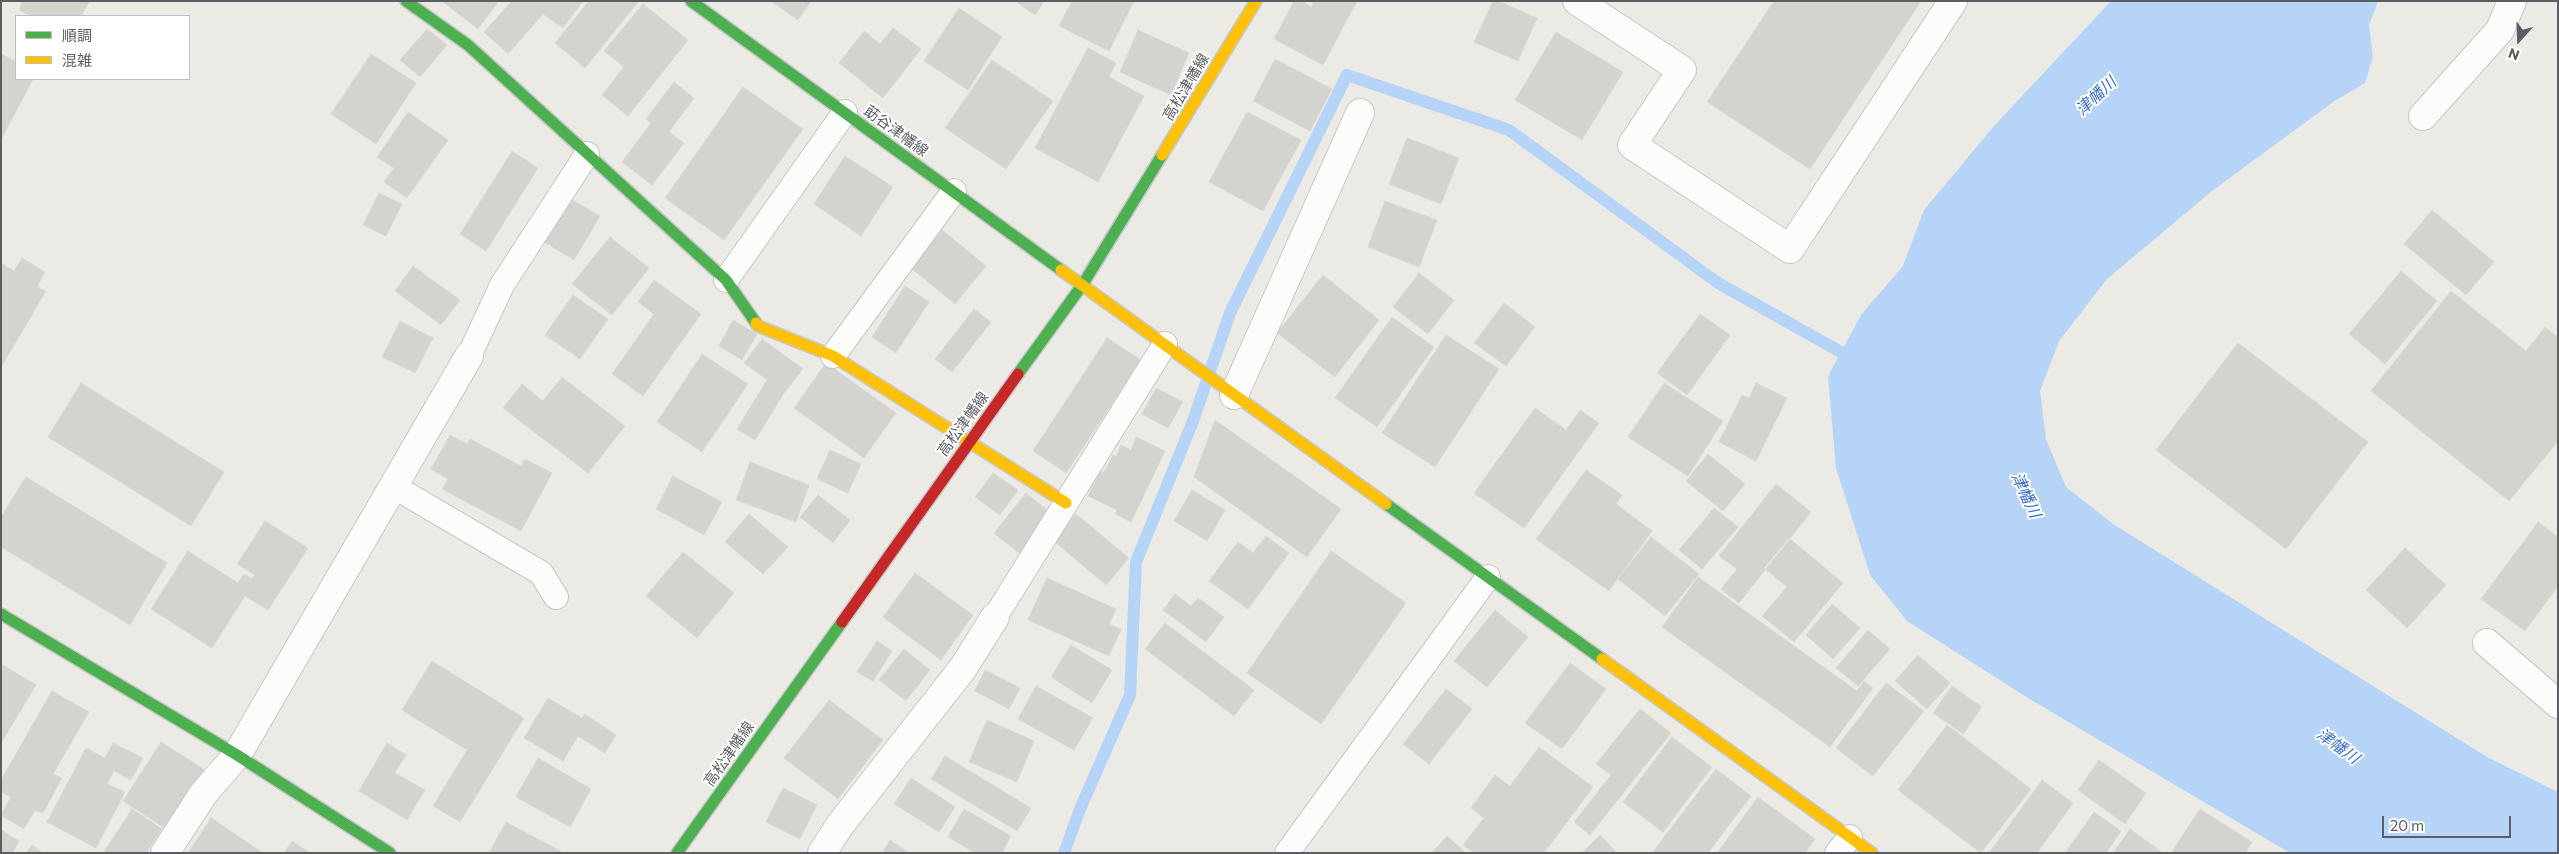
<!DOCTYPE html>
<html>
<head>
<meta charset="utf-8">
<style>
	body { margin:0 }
	#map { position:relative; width:2559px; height:854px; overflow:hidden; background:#ebeae4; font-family:Commissioner,"Noto Sans JP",sans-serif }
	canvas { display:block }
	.frame { position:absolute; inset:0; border:2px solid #5a5d63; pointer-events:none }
	.legend { position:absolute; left:15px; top:15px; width:175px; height:65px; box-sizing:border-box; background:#fff; border:1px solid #bdbec1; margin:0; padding:6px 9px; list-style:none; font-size:15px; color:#5a5d63 }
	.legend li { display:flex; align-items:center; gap:10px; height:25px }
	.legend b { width:25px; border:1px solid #bdbec1 }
	.north { position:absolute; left:2494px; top:15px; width:50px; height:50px; -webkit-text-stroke:4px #fff; paint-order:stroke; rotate:200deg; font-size:14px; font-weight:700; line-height:20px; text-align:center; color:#5a5d63 }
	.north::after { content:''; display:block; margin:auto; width:18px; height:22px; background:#5a5d63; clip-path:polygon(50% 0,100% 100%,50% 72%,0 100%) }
	.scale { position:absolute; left:2382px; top:816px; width:129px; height:22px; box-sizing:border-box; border:2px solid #5a5d63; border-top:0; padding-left:6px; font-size:15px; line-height:18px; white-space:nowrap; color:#5a5d63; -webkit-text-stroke:4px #fff; paint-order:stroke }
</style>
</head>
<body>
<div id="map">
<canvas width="2559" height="854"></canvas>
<div class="frame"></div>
<ul class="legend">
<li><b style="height:6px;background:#4caf50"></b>順調</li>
<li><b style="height:6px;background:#ffc107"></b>混雑</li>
</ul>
<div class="north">N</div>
<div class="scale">20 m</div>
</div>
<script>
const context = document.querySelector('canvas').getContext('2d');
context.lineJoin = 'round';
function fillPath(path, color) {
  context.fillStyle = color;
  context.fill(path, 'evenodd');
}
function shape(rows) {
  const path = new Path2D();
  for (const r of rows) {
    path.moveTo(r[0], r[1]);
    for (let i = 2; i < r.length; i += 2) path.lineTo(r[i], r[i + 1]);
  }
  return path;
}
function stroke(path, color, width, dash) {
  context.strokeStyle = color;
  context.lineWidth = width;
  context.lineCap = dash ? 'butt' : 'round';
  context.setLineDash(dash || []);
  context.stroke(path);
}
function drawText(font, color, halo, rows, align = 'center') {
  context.font = font + ' Commissioner,"Noto Sans JP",sans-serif';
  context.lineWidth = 4;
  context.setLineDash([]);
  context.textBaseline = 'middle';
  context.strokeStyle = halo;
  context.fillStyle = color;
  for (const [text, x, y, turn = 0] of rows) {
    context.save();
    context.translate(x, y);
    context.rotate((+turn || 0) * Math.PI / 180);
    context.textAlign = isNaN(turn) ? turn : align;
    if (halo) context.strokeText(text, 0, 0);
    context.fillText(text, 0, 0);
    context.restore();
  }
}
fillPath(shape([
	[2111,1,2378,1,2369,25,2373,57,2365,83,2333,102,2212,191,2107,279,2059,341,2040,391,2046,439,2066,487,2113,524,2487,757,2558,792,2558,853,2290,853,2028,698,1907,621,1870,575,1836,468,1828,376,1861,315,1903,266,1924,210,1994,126]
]), '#b6d4f7');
stroke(shape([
	[1064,853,1080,809,1130,695,1136,562,1193,421,1230,313,1347,75,1509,130,1718,283,1855,360]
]), '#b6d4f7', 12);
const building = shape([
	[23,1,87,1,89,2,81,16,31,16,19,10,23,1],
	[442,1,499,1,478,29,442,1],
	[512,1,583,1,563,28,543,14,508,54,484,32,512,1],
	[589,1,639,1,585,68,555,43,589,1],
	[771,1,811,1,798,20,771,1],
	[1015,1,1044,1,1035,15,1015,1],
	[1072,1,1134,1,1109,51,1059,26,1072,1],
	[1294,1,1302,1,1311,7,1314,1,1357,1,1323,65,1274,39,1294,1],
	[1493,1,1498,1,1537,18,1518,61,1474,42,1493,1],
	[1774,1,1921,1,1810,169,1707,102,1774,1],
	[643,4,688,40,628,116,602,95,624,67,604,51,643,4],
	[959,8,1002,37,968,90,924,61,959,8],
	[893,28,921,49,883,98,839,63,864,31,880,44,893,28],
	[427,29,447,45,420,77,400,60,427,29],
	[1138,30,1189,53,1171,95,1120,72,1138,30],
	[1556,32,1623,72,1582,140,1515,100,1556,32],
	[1088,48,1116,63,1109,77,1144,96,1098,182,1035,148,1088,48],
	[1,54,16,62,16,79,33,79,1,140,1,54],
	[371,54,416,83,376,144,331,114,371,54],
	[1275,59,1332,89,1310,131,1253,101,1275,59],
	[992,60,1053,101,1006,169,945,128,992,60],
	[674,82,694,98,669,132,684,143,652,185,622,162,651,123,646,119,674,82],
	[743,87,803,129,724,240,665,198,743,87],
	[408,112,448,140,407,198,384,182,394,168,377,157,408,112],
	[1247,112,1301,140,1263,211,1209,182,1247,112],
	[1407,138,1459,158,1441,204,1389,184,1407,138],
	[512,151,538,168,486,251,460,234,512,151],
	[845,156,893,187,861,236,814,204,845,156],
	[379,193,402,204,386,236,363,225,379,193],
	[567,197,600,216,574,260,541,240,567,197],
	[1385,201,1437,220,1419,267,1368,247,1385,201],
	[2432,210,2494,262,2466,295,2404,244,2432,210],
	[942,230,986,266,955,304,911,268,942,230],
	[610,237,649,268,612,315,572,284,610,237],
	[22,258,45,272,37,287,46,291,1,367,1,263,14,271,22,258],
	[413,266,460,300,441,325,395,291,413,266],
	[2401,271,2437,301,2385,364,2349,334,2401,271],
	[1419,273,1454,300,1428,334,1393,307,1419,273],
	[1323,275,1379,320,1335,377,1277,333,1323,275],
	[654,280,701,314,643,396,612,374,654,314,638,302,654,280],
	[905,286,929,302,896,353,872,337,905,286],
	[2451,291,2526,351,2545,327,2558,337,2558,441,2509,501,2371,391,2451,291],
	[573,295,608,319,580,359,545,335,573,295],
	[1504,303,1535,327,1506,366,1474,343,1504,303],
	[974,309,991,322,952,372,935,359,974,309],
	[1700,314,1730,335,1687,395,1657,373,1700,314],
	[1392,317,1434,347,1377,427,1335,398,1392,317],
	[733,320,757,334,742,360,719,346,733,320],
	[400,321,433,338,415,373,382,357,400,321],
	[1446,335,1499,369,1435,467,1382,433,1446,335],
	[1107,338,1141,360,1066,473,1033,451,1107,338],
	[762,339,803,369,784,393,755,440,737,429,767,380,744,363,762,339],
	[2238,343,2368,442,2286,549,2156,450,2238,343],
	[702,354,748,384,702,452,657,422,702,354],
	[826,363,896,413,864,458,794,408,826,363],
	[562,377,625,426,588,473,503,408,522,384,543,401,562,377],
	[81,383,224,472,191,526,48,437,81,383],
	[1664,383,1723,421,1688,476,1628,437,1664,383],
	[1756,383,1787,398,1756,461,1719,442,1742,395,1749,398,1756,383],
	[1156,388,1183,402,1168,428,1142,414,1156,388],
	[1535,408,1566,430,1580,410,1599,423,1524,528,1474,493,1535,408],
	[1215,420,1341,509,1307,557,1194,477,1215,420],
	[450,435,467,444,470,439,521,466,525,459,552,473,521,531,442,489,448,479,431,469,450,435],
	[1136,437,1165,451,1131,522,1115,514,1117,510,1088,496,1100,471,1104,473,1113,455,1116,457,1121,445,1131,450,1136,437],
	[830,450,861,464,848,493,817,479,830,450],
	[1708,454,1745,484,1723,511,1686,481,1708,454],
	[750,462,809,485,796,522,736,500,750,462],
	[1586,470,1622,495,1616,504,1652,531,1609,591,1536,539,1586,470],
	[993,473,1018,490,1000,515,975,497,993,473],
	[673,476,722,502,704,535,656,509,673,476],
	[26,477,167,563,130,625,1,547,1,517,26,477],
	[1776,484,1811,512,1739,603,1721,589,1737,569,1719,556,1776,484],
	[1192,490,1225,510,1207,541,1174,521,1192,490],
	[1026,493,1051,513,1019,553,994,533,1026,493],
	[818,495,850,520,833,543,800,517,818,495],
	[1714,508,1738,527,1702,569,1679,550,1714,508],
	[749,514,788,547,763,574,725,542,749,514],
	[1076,514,1129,558,1106,585,1054,541,1076,514],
	[265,521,308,548,268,610,245,596,212,648,151,609,188,551,238,583,244,574,252,579,255,575,237,564,265,521],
	[2538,522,2558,537,2558,586,2525,631,2481,599,2538,522],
	[1266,536,1289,553,1248,609,1209,581,1238,542,1253,553,1266,536],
	[1651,537,1699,574,1665,616,1618,579,1651,537],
	[1789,538,1843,583,1794,642,1762,616,1787,587,1764,568,1789,538],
	[2405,548,2446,585,2407,628,2366,590,2405,548],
	[1331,551,1406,603,1321,724,1247,673,1331,551],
	[683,552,734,593,697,638,646,596,683,552],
	[915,573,973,615,941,660,883,617,915,573],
	[1698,577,1857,691,1864,681,1873,688,1830,747,1662,627,1698,577],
	[1047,578,1116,609,1109,624,1121,629,1109,656,1028,620,1047,578],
	[1175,594,1191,606,1198,598,1224,617,1206,642,1163,610,1175,594],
	[1832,604,1860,628,1833,659,1806,635,1832,604],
	[1495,610,1528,637,1487,687,1454,661,1495,610],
	[1165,623,1254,690,1234,716,1145,649,1165,623],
	[1868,630,1890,649,1858,686,1836,668,1868,630],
	[877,641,892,651,873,681,857,672,877,641],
	[1071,645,1112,670,1092,703,1051,677,1071,645],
	[904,649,930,670,906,701,879,680,904,649],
	[1918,655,1950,683,1927,709,1895,681,1918,655],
	[432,661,524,718,460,822,433,806,467,750,402,710,432,661],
	[1570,663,1606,689,1562,749,1525,723,1570,663],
	[3,665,36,685,1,743,1,669,3,665],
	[985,670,1020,688,1009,709,975,691,985,670],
	[1886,683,1924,711,1873,776,1836,748,1886,683],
	[1036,686,1093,718,1074,750,1018,719,1036,686],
	[1952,686,1982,707,1963,734,1933,713,1952,686],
	[1446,689,1472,709,1429,764,1403,744,1446,689],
	[52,691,89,712,53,774,62,778,43,813,35,810,24,829,1,815,11,797,1,792,1,780,52,691],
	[548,698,582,718,585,714,616,735,605,753,578,736,563,761,524,738,548,698],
	[829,700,883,740,838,799,784,758,829,700],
	[1640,709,1671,733,1590,835,1574,822,1611,775,1596,764,1640,709],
	[987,720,1034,741,1017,782,969,762,987,720],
	[1947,725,2031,789,1981,853,1898,790,1947,725],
	[1672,737,1712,767,1663,832,1623,802,1672,737],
	[161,742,208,772,169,831,123,801,161,742],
	[113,743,143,758,131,780,114,771,107,784,125,792,96,848,47,822,86,748,105,758,113,743],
	[387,743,406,755,395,773,425,790,407,820,359,791,387,743],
	[1539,747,1593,787,1544,853,1474,853,1463,845,1484,818,1471,808,1495,775,1510,786,1539,747],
	[945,756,1031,808,1017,831,931,779,945,756],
	[538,758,591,789,570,827,516,797,538,758],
	[2099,760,2146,793,2125,824,2078,790,2099,760],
	[1716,769,1751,796,1708,853,1652,853,1716,769],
	[911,778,955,807,939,832,894,804,911,778],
	[2042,780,2073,803,2037,853,1989,853,2042,780],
	[783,788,817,805,800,839,766,822,783,788],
	[1758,797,1815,839,1805,853,1717,853,1758,797],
	[132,809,162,829,146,853,103,853,132,809],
	[964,809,1011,836,1002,853,975,853,948,837,964,809],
	[2200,809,2252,842,2245,853,2171,853,2200,809],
	[2094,812,2121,831,2106,853,2065,853,2094,812],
	[211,818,263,853,188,853,211,818],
	[506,822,564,853,489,853,506,822],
	[2130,829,2163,853,2113,853,2130,829],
	[1,830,19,841,13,853,1,853,1,830],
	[1600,835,1617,853,1582,853,1600,835],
	[1447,836,1466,853,1432,853,1447,836],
	[890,840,909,853,882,853,890,840],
	[292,841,310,853,284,853,292,841],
	[32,845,43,853,26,853,32,845]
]);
fillPath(building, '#d4d3cf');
stroke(building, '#dad9d4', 1);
const lane = shape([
	[726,280,845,112],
	[469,356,502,285,587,154],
	[833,356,954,191],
	[393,486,541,573,556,597],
	[995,617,1165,344],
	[1287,853,1488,577],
	[1837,853,1850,837]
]);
const street = shape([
	[1577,1,1682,70,1632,145,1790,249,1953,1],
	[2423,116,2500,30,2512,1],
	[1234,395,1360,113],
	[2487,643,2558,704],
	[165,853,204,793,237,755,469,356],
	[822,853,840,825,963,668,995,617]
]);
const fast = shape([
	[406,1,468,45,726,280,756,323],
	[691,1,1061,270],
	[1018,374,1083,284,1162,155],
	[1386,504,1602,659],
	[1,614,237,755,390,853],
	[677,853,842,622]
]);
const slow = shape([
	[1162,155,1256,1],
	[1061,270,1386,504],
	[756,323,758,326,833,356,1066,503],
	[1602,659,1872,853]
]);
const jam = shape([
	[842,622,1018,374]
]);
stroke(lane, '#c7c8c6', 26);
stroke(street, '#c7c8c6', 30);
stroke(fast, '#c7c7c7', 14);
stroke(slow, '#c7c7c7', 14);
stroke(jam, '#c7c7c7', 14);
stroke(lane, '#fcfcfb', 24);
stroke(street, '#fcfcfb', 28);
stroke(fast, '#4caf50', 11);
stroke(slow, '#ffc107', 11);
stroke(jam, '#c62828', 11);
drawText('15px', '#5a5d63', '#fff', [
	["高松津幡線",1186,87,-59],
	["莇谷津幡線",896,131,36],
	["高松津幡線",963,424,-54],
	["高松津幡線",729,754,-55]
]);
drawText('italic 16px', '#396fcc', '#fff', [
	["津幡川",2096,96,-43],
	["津幡川",2026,495,65],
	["津幡川",2338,746,36]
]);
</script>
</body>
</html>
